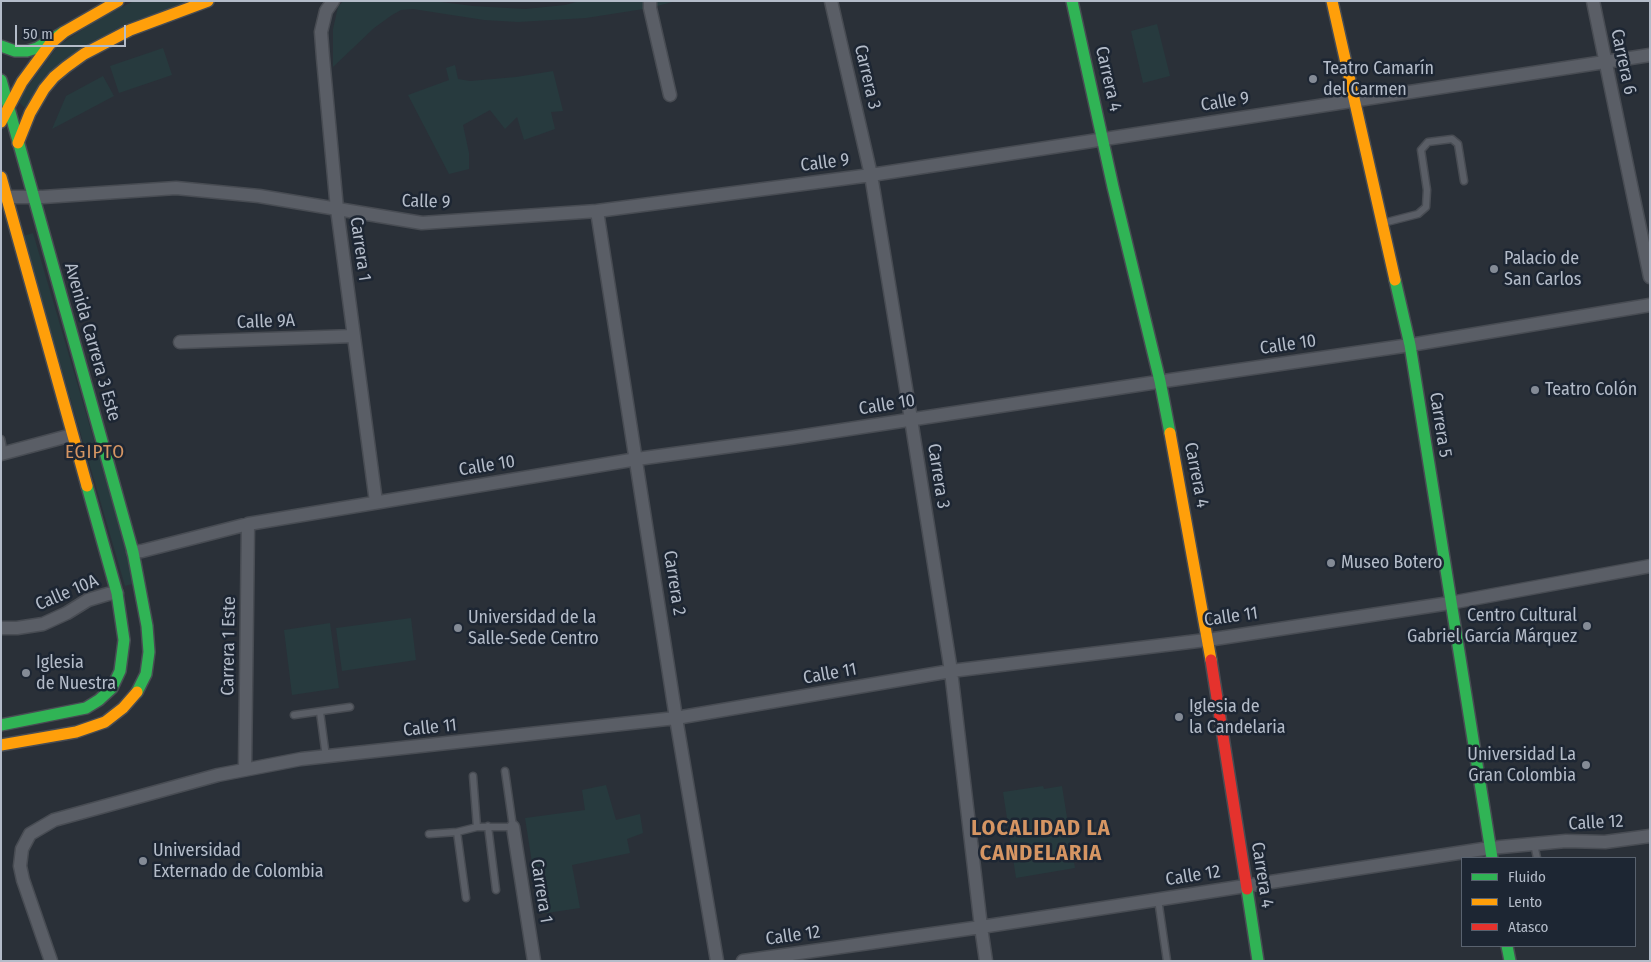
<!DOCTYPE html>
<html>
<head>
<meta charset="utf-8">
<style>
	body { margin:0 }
	#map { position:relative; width:1651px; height:962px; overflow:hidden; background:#2a3038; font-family:"Fira Sans Condensed",sans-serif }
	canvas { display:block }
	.frame { position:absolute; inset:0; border:2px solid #b4bcc9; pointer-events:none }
	.legend { position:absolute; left:1461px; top:857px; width:175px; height:90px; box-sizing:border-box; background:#1d2633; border:1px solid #59626f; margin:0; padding:6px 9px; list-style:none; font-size:15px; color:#b4bcc9 }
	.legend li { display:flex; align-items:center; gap:10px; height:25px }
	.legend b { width:25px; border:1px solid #59626f }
	.scale { position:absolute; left:15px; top:25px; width:111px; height:22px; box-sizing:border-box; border:2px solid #b4bcc9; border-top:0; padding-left:6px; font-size:15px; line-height:18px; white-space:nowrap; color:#b4bcc9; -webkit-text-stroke:4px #1d2633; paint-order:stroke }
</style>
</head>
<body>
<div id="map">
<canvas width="1651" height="962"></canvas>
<div class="frame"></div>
<ul class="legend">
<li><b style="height:6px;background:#30b455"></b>Fluido</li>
<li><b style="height:6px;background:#ff9f0a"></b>Lento</li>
<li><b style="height:6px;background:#e5322d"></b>Atasco</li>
</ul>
<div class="scale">50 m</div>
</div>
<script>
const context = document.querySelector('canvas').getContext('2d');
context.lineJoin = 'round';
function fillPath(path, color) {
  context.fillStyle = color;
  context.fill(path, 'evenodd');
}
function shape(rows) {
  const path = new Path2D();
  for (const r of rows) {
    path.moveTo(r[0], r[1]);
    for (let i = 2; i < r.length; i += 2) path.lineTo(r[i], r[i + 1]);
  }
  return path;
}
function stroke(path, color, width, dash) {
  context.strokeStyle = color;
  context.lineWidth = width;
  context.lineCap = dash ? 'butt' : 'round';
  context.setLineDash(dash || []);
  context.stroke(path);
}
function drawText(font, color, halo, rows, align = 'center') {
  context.font = font + ' "Fira Sans Condensed",sans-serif';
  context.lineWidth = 5;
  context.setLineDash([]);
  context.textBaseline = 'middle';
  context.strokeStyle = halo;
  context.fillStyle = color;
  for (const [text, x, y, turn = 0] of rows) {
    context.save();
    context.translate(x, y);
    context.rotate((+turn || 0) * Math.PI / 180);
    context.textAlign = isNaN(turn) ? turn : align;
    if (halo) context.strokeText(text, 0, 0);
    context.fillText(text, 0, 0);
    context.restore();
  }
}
fillPath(shape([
	[134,1,191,1,125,25,27,110,19,102,21,96,58,46,98,19],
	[343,1,433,1,473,6,525,9,565,5,580,1,676,1,650,8,586,18,518,22,484,20,413,9,401,10,392,15,374,28,333,67,333,29,338,7],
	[1157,24,1170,76,1143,83,1131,31],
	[163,48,172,75,119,93,110,66],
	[455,65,458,79,470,81,516,77,553,71,563,111,551,112,555,129,524,140,517,117,505,129,490,110,463,125,469,153,469,169,449,174,408,95,449,80,446,68],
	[103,76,114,96,52,129,66,96],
	[33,233,136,583,125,586,23,236],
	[411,618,416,660,342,671,336,628],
	[330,623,339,688,292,695,284,630],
	[606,785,616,820,640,814,643,833,627,839,630,853,572,865,580,908,540,914,525,818,585,810,582,790],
	[1043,786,1044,789,1062,786,1075,868,1016,878,1003,792]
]), '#273a3e');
const lane = shape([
	[1383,223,1418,214,1426,207,1427,190,1421,150,1428,142,1452,139,1458,144,1464,181],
	[1,439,4,453],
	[320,712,326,757],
	[294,715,350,707],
	[473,776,477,827],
	[488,826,496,890],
	[457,832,466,898],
	[429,834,457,832,477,827,513,827,505,771],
	[1534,844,1537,858],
	[1158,899,1167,961]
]);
const street = shape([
	[333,1,326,11,321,32,323,58,337,209,376,502],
	[650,1,650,8,670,95],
	[831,1,871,175,911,419,951,671,981,927,986,961],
	[1593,1,1650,277],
	[1,197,43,197,176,188,259,196,422,223,597,211,871,175,1650,55],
	[597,211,676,718,717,961],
	[180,342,354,336],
	[1,454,72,435],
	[133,552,142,551,248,524,637,459,790,438,1164,381,1410,345,1650,305],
	[1,628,17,628,43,624,67,613,88,600,108,594,117,593],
	[245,769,248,524],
	[513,827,534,961],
	[51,961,23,880,20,866,22,849,30,834,54,820,218,775,301,759,676,718,951,671,1214,639,1450,603,1650,566],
	[743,961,981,927,1490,848,1566,841,1605,842,1650,836]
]);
const fast = shape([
	[1072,1,1113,187,1160,381,1170,433],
	[1,46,15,51,27,51,37,48,64,32],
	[1,80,133,552,147,626,149,652,146,674,137,692],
	[1395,280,1410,345,1492,858],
	[1,725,86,708,99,700,112,688,120,671,124,640,117,593,87,486],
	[1247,889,1258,961],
	[1507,946,1510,961]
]);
const slow = shape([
	[1332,1,1395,280],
	[1,122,22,82,50,44,64,32,118,1],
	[18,143,30,113,44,89,54,77,66,67,84,54,130,30,208,1],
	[1,177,87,486],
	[1170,433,1211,660],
	[1,745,76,732,105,722,123,708,137,692]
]);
const jam = shape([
	[1211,660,1247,889]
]);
stroke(lane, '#484c53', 9);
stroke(street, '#484c53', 15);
stroke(fast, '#484c53', 14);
stroke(slow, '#484c53', 14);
stroke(jam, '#484c53', 14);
stroke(lane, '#5a5e66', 6);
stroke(street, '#5a5e66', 12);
stroke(fast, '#30b455', 11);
stroke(slow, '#ff9f0a', 11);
stroke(jam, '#e5322d', 11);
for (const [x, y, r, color] of [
	[1313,79,5,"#848b96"],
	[1494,269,5,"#848b96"],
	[1535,390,5,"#848b96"],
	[1331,563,5,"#848b96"],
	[1587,626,5,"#848b96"],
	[458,628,5,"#848b96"],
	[26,673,5,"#848b96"],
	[1179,717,5,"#848b96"],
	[1586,765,5,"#848b96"],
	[143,861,5,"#848b96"]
]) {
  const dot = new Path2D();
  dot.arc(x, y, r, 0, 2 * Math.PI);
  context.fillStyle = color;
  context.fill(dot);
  stroke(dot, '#1d2633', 2);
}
drawText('18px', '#b4bcc9', '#1d2633', [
	["Carrera 6",1623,62,78],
	["Carrera 3",867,77,77],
	["Carrera 4",1108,79,77],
	["Calle 9",1225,102,-9],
	["Calle 9",825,163,-7],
	["Calle 9",426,202,2],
	["Carrera 1",360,249,82],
	["Calle 9A",266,322,-2],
	["Avenida Carrera 3 Este",92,342,74],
	["Calle 10",1288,345,-8],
	["Calle 10",887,405,-9],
	["Carrera 5",1440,425,81],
	["Calle 10",487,466,-9],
	["Carrera 4",1196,475,79],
	["Carrera 3",938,476,81],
	["Carrera 2",674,583,81],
	["Calle 10A",67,593,-23],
	["Calle 11",1231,617,-8],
	["Carrera 1 Este",229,646,-89],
	["Calle 11",830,674,-10],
	["Calle 11",430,728,-6],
	["Calle 12",1596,823,-3],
	["Carrera 4",1262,875,81],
	["Calle 12",1193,876,-9],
	["Carrera 1",541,891,81],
	["Calle 12",793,936,-8]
]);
drawText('18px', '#b4bcc9', '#1d2633', [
	["Teatro Camarín",1323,69],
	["del Carmen",1323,90],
	["Palacio de",1504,259],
	["San Carlos",1504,280],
	["Teatro Colón",1545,390],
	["Museo Botero",1341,563],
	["Centro Cultural",1577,616,"right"],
	["Gabriel García Márquez",1577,637,"right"],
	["Universidad de la",468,618],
	["Salle-Sede Centro",468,639],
	["Iglesia",36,663],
	["de Nuestra",36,684],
	["Iglesia de",1189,707],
	["la Candelaria",1189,728],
	["Universidad La",1576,755,"right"],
	["Gran Colombia",1576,776,"right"],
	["Universidad",153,851],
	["Externado de Colombia",153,872]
], 'left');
context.letterSpacing = '1px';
drawText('19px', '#d59563', '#1d2633', [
	["EGIPTO",95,453]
]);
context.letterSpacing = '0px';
context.letterSpacing = '1px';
drawText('bold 22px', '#d59563', '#1d2633', [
	["LOCALIDAD LA",1041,829],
	["CANDELARIA",1041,854]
]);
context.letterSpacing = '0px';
</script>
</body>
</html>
